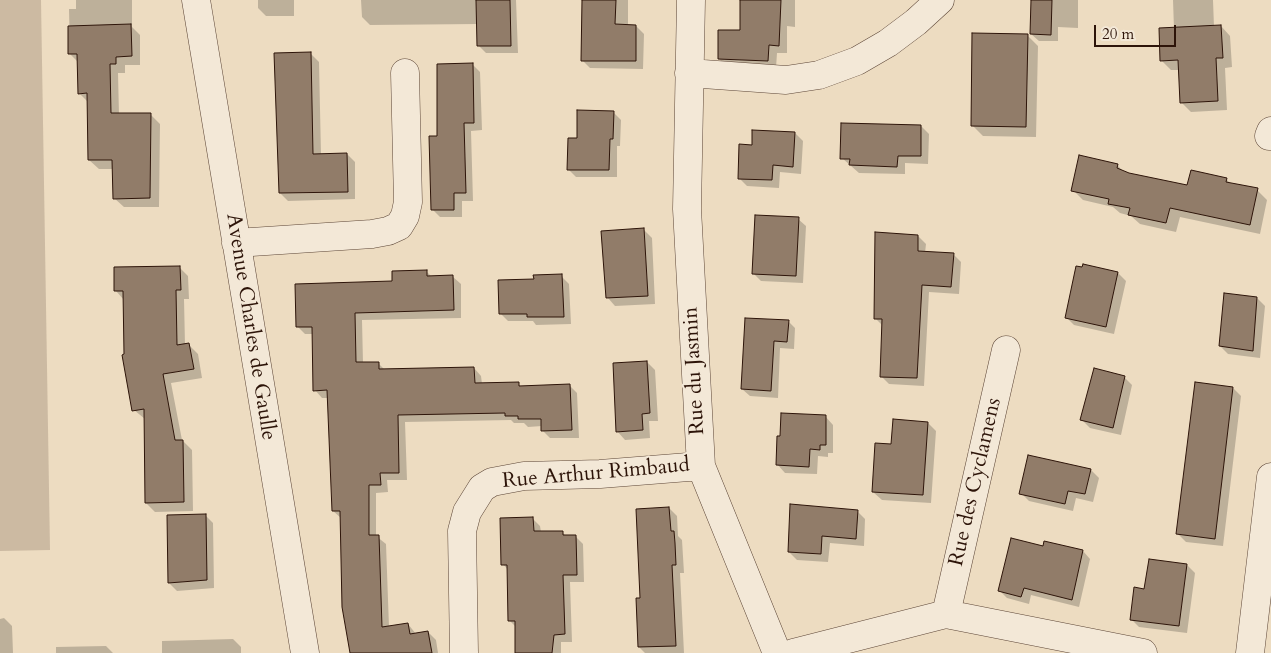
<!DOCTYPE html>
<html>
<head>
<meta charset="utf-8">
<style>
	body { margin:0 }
	#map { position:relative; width:1271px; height:653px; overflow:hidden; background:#eddcc1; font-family:Cardo,serif }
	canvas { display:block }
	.scale { position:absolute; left:1094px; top:25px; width:82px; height:22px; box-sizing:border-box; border:2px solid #2d1409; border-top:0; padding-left:6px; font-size:15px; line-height:18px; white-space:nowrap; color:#2d1409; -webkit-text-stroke:4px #f3e8d7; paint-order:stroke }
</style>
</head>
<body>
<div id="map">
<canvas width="1271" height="653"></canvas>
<div class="scale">20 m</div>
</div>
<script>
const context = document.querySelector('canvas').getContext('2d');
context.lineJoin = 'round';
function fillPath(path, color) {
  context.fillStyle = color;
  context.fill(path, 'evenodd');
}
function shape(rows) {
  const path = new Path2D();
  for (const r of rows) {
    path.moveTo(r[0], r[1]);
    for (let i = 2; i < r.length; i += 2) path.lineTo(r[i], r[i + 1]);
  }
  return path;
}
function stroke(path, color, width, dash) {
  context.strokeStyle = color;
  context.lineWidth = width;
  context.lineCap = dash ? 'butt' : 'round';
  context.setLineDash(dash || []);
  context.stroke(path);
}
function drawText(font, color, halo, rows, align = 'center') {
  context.font = font + ' Cardo,serif';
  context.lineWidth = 4;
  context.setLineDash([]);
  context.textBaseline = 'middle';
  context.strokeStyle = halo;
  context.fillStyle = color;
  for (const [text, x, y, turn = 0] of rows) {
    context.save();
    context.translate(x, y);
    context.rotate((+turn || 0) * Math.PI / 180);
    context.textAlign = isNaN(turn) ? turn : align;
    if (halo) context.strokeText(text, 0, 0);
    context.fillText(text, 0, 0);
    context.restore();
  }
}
fillPath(shape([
	[0,0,41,0,50,550,0,551]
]), '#ccbaa2');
fillPath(shape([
	[76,0,132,0,132,27,140,35,140,65,125,65,125,73,118,73,119,115,150,114,160,124,159,207,124,207,114,198,114,169,99,169,89,160,88,102,79,93,79,63,70,54,69,9,76,9],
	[258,0,294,0,294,16,266,16,258,8],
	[361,0,516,0,518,53,486,53,478,45,478,24,370,25,362,17],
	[582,0,628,0,628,26,636,26,644,34,643,69,590,68,582,60],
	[741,0,795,0,795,27,787,26,787,53,777,53,776,68,727,67,719,59,741,31],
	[1032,0,1078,0,1078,28,1058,27,1058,41,1039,41,1031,34],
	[1173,0,1213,0,1214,27,1221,26,1230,36,1232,67,1225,68,1227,110,1191,112,1182,103,1180,70,1171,70,1162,61,1174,29],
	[1027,35,1038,46,1036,137,983,136,972,125],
	[311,54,319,62,321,155,347,154,355,162,355,199,288,201,280,193],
	[472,64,480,72,482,130,471,131,473,201,462,201,462,217,440,217,432,209,438,137],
	[613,112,621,120,620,146,617,146,617,177,576,177,568,169,578,139],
	[921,126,929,134,928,164,905,163,905,174,859,173,842,158],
	[795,133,803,141,801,174,780,172,779,188,747,186,739,178,753,146],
	[1117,165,1125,173,1188,187,1226,179,1231,184,1257,190,1267,200,1260,234,1180,217,1176,232,1140,224,1131,216,1120,213,1113,207,1083,200,1073,190],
	[798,219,806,226,803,283,761,281,754,274],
	[644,230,652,238,655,304,615,306,608,298],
	[918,236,926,244,925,253,953,254,961,262,959,294,929,292,924,386,889,384,881,376,883,326,875,318],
	[1084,266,1118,273,1126,281,1114,334,1074,325,1066,317],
	[179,267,188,276,189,299,184,299,185,345,189,345,198,354,202,378,171,383,182,440,192,450,193,511,155,512,146,503,145,419,134,410,125,355,124,300,116,291],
	[426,271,432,277,453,277,461,284,461,318,362,320,363,363,378,363,385,370,474,368,481,376,482,384,518,384,522,387,569,385,577,393,579,438,550,438,542,430,542,426,528,427,524,423,514,423,511,420,405,422,407,480,387,480,388,492,376,493,376,536,386,544,389,627,408,624,416,634,428,632,436,640,438,653,351,653,341,518,333,511,329,398,322,398,315,390,313,334,305,334,297,326,394,282],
	[561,276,569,284,571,324,536,325,533,321,508,321,500,313,535,280],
	[1257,298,1265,306,1260,358,1228,354,1220,346],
	[746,319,788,321,795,328,794,349,780,348,778,398,750,396,742,389],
	[647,362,655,370,658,421,649,421,650,438,625,440,617,431],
	[1124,377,1132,385,1121,435,1090,428,1082,420],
	[1233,388,1241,396,1223,546,1186,542,1178,534],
	[825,416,833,425,833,453,828,453,828,457,818,456,817,474,785,473,777,464],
	[928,423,936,431,931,503,882,500,873,492],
	[1091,470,1099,478,1093,502,1076,498,1073,511,1029,501,1021,493],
	[669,508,677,516,678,536,682,540,684,573,680,573,684,653,645,653,639,647,641,599],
	[857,511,865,519,864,546,830,543,828,562,797,560,789,552],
	[205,515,213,523,214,588,177,591,169,583],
	[533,519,540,526,541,532,562,532,567,537,575,536,583,544,584,582,570,582,572,642,561,642,561,653,517,653,516,627,510,621,508,570,503,564],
	[1044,547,1083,551,1090,559,1079,607,1031,595,1029,604,1007,598,1000,591],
	[1187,565,1195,573,1187,633,1139,627,1131,619],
	[4,618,12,626,13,653,0,653,0,619],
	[233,639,241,647,241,653,162,653,162,641],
	[106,646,113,653,56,653,56,647]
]), '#0003');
const building = shape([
	[476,0,510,0,511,46,477,46,476,0],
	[582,0,616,0,615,24,636,25,636,61,581,61,582,0],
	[740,0,781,0,779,46,769,45,768,61,718,59,718,30,740,30,740,0],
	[1031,0,1052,0,1051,35,1030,34,1031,0],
	[131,24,132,56,116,57,116,64,110,64,111,113,151,113,150,198,113,199,112,160,88,160,87,93,78,94,77,54,68,54,68,26,131,24],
	[1221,25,1223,58,1216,58,1218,101,1180,103,1178,60,1160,61,1159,28,1221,25],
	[972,33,1028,34,1026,127,971,126,972,33],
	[311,52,313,154,347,153,348,192,279,193,274,53,311,52],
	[473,63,474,123,464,123,466,193,454,193,454,210,431,210,429,136,437,136,437,64,473,63],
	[577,110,614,111,613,139,610,139,609,170,567,170,568,138,577,138,577,110],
	[841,123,921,125,921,156,898,156,897,167,849,165,850,159,840,159,841,123],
	[752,130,795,132,793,167,773,165,772,180,738,179,739,144,752,145,752,130],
	[1079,155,1118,164,1117,168,1129,173,1187,185,1191,170,1227,178,1226,182,1258,188,1250,225,1170,208,1166,223,1128,215,1130,208,1108,204,1109,199,1071,191,1079,155],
	[755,215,799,217,796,276,752,274,755,215],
	[644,228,648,296,606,298,601,231,644,228],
	[875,232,918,235,918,251,954,253,951,287,922,285,917,378,880,377,882,319,874,319,875,232],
	[1083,264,1118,272,1106,327,1065,318,1076,266,1082,267,1083,264],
	[180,266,181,290,176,290,177,345,189,343,194,369,163,374,175,440,183,440,184,502,145,503,144,409,132,411,122,355,124,354,123,291,114,291,114,267,180,266],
	[427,270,427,276,453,275,454,310,355,313,356,362,379,362,379,369,474,367,475,383,519,382,519,386,570,384,572,430,541,431,541,419,518,419,518,416,505,416,505,413,398,415,399,473,380,473,381,485,369,485,369,535,379,535,382,627,408,623,410,634,428,631,432,653,350,653,342,607,340,511,332,511,327,390,313,391,312,327,296,327,295,284,392,281,392,271,427,270],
	[562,274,564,317,527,317,527,314,499,314,498,280,534,279,533,275,562,274],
	[1224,293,1257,297,1253,351,1219,346,1224,293],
	[745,318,789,320,787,342,774,341,771,391,741,389,745,318],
	[647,361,650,413,642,414,643,430,616,432,613,363,647,361],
	[1094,368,1125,376,1113,428,1080,420,1094,368],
	[1195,382,1233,387,1215,539,1176,534,1195,382],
	[781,413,826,415,826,445,820,445,820,450,810,449,809,467,776,465,777,436,780,436,781,413],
	[893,419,928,422,923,495,872,492,875,443,891,444,893,419],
	[1028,455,1091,469,1085,494,1068,491,1065,504,1019,494,1028,455],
	[790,504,858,510,856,539,822,536,821,554,788,552,790,504],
	[669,507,671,531,674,531,675,543,676,565,672,565,676,646,638,647,636,598,640,598,636,509,669,507],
	[206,514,207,580,168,583,167,515,206,514],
	[533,517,534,531,563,531,563,535,576,535,577,575,563,575,565,634,554,635,552,653,515,653,515,621,508,621,507,565,501,565,500,518,533,517],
	[1011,538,1043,546,1044,541,1083,550,1072,600,1024,588,1021,597,998,591,1011,538],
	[1149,559,1187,564,1179,626,1130,620,1134,587,1144,589,1149,559]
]);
fillPath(building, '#917c69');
stroke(building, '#2d1409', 1);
const minor = shape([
	[196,0,305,653],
	[691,0,687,209,701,466,777,653],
	[689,73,786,80,819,75,857,61,888,43,916,22,940,0],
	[1269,136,1271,131],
	[236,243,372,234,388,231,399,226,405,216,408,202,405,73],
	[946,614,1006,350],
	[464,653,462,531,467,512,482,488,492,482,524,476,600,474,701,466],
	[793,653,946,614,1143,653],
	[1250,653,1271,477]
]);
stroke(minor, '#5d4637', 29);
stroke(minor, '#f3e8d7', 28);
drawText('21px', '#2d1409', '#f3e8d7', [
	["Avenue Charles de Gaulle",250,327,81],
	["Rue du Jasmin",695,371,-93],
	["Rue Arthur Rimbaud",596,474,-5],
	["Rue des Cyclamens",976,482,-77]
]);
</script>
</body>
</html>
